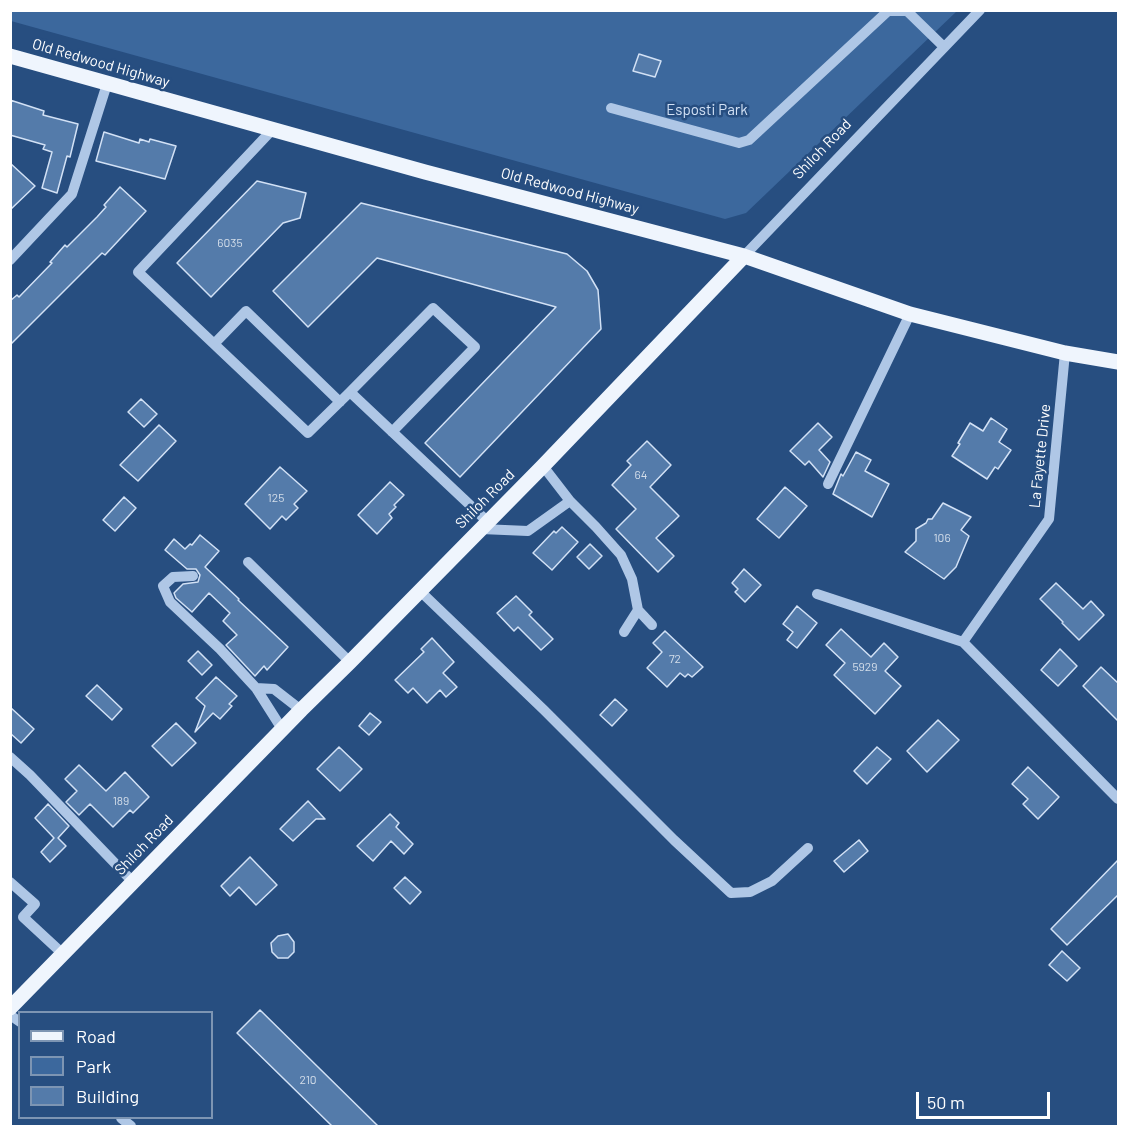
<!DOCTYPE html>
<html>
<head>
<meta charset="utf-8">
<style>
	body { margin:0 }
	#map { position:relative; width:1129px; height:1137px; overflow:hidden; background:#274e80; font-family:Barlow,sans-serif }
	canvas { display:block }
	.frame { position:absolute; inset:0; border:12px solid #fff; pointer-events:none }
	.legend { position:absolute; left:18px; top:1011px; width:195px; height:108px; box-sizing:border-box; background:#274e80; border:2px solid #7d95b3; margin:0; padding:8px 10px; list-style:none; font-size:18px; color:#fff }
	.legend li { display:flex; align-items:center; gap:12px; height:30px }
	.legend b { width:30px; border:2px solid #7d95b3 }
	.scale { position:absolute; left:916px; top:1092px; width:134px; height:27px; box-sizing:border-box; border:3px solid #fff; border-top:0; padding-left:8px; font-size:18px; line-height:21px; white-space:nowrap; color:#fff; -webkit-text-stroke:4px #274e80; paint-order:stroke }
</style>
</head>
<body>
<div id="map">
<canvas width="1129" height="1137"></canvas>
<div class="frame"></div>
<ul class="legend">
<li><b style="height:8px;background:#eff5fd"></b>Road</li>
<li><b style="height:16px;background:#3c689d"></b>Park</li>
<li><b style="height:16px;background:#547baa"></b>Building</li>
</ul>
<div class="scale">50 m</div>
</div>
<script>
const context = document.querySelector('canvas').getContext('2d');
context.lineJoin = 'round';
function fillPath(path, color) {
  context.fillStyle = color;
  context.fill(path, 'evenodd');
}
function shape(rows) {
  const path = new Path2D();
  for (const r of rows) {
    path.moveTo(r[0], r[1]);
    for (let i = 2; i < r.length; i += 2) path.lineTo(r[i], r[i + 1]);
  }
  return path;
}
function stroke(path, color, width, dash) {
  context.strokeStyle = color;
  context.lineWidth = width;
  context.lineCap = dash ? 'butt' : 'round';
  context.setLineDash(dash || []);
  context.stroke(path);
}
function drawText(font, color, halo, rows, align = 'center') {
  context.font = font + ' Barlow,sans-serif';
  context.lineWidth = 5;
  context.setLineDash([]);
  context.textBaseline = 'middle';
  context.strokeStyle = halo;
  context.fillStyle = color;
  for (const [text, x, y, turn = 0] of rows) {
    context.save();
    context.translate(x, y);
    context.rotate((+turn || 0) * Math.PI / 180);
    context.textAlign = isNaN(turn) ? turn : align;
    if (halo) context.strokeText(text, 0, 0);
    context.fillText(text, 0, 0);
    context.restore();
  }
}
fillPath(shape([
	[10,11,957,11,746,213,725,219,11,21]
]), '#3c689d');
const building = shape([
	[639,54,661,61,655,77,633,71,639,54],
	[10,100,44,111,43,115,78,124,70,157,67,156,57,193,42,188,52,152,43,149,45,145,10,135,10,100],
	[104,132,139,143,140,139,149,142,150,139,176,146,165,179,96,161,104,132],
	[10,163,35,186,10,210,10,163],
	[257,181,306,193,300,218,283,223,211,297,177,263,257,181],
	[120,187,146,211,105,255,102,253,10,345,10,301,17,295,19,297,52,263,50,262,65,245,67,247,97,217,106,207,104,205,120,187],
	[361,203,567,254,587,271,598,290,601,329,460,477,425,443,556,307,377,258,308,327,273,291,361,203],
	[141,399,157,414,144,427,128,412,141,399],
	[991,418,1007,429,999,442,1011,450,998,469,995,467,987,479,952,456,960,444,958,443,970,423,983,431,991,418],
	[818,423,832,437,819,450,830,462,823,477,809,461,805,465,790,451,818,423],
	[159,425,176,441,138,481,120,465,159,425],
	[647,441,671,465,650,487,679,516,656,538,674,556,658,572,616,529,636,509,612,485,631,465,627,461,647,441],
	[856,452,871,460,865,471,889,484,872,517,833,494,841,474,843,476,856,452],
	[280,467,307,491,294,504,298,508,286,520,282,516,270,529,245,504,280,467],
	[390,482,404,495,394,505,396,507,389,514,392,518,377,534,358,515,390,482],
	[785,487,807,506,779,538,757,519,785,487],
	[124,497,136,508,115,531,103,520,124,497],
	[943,503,971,517,961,530,969,536,956,567,944,579,905,552,916,541,916,529,926,523,928,519,932,519,943,503],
	[562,527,578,542,552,570,533,553,554,531,556,533,562,527],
	[200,535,219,551,205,567,239,599,238,600,288,647,267,670,264,666,255,676,226,645,237,635,223,621,230,613,209,593,192,612,176,598,174,593,183,584,198,582,200,575,196,569,187,569,165,550,174,539,185,549,190,544,192,545,200,535],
	[590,544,602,556,589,569,577,557,590,544],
	[744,569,761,585,745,602,735,592,738,589,732,583,744,569],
	[1056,583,1083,609,1091,601,1104,615,1079,640,1062,623,1063,622,1040,599,1056,583],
	[516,596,532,612,529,615,553,639,541,650,518,627,514,631,497,613,516,596],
	[797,606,817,623,797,648,787,640,793,632,783,624,797,606],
	[841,629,871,657,884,643,898,657,885,671,901,686,875,714,834,675,845,663,826,645,841,629],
	[665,631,703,667,692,677,688,674,685,677,680,673,667,687,647,668,662,652,653,643,665,631],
	[432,638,454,662,443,673,457,687,446,697,440,690,427,703,413,688,408,693,395,680,424,652,421,649,432,638],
	[1060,649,1077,666,1058,686,1041,670,1060,649],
	[198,651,212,665,202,675,188,661,198,651],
	[1101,667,1119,684,1119,722,1083,686,1101,667],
	[216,677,237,696,229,704,232,706,220,719,213,713,195,732,205,706,196,698,216,677],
	[97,685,122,709,112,720,86,696,97,685],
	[615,699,627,710,612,726,600,715,615,699],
	[10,707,34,729,21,743,10,733,10,707],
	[370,713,381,722,369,735,359,726,370,713],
	[938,720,959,740,927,772,907,751,938,720],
	[176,723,196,743,172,766,152,746,176,723],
	[339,747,362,769,340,791,317,769,339,747],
	[877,747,891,759,867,784,854,771,877,747],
	[79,765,106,791,125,772,149,797,133,813,130,810,113,827,90,804,79,815,66,802,77,791,65,779,79,765],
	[1028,767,1059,797,1038,819,1023,804,1028,799,1012,784,1028,767],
	[308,801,325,819,316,819,293,841,280,829,308,801],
	[48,804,69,826,58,838,66,846,50,862,41,852,54,838,35,818,48,804],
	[390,814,399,823,396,827,413,844,404,854,391,841,373,861,357,846,390,814],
	[859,840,868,851,844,872,834,861,859,840],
	[250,857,277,885,256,905,239,887,230,896,221,886,250,857],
	[1119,859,1119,894,1067,945,1051,929,1119,859],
	[405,877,421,892,410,904,394,888,405,877],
	[288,934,294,942,294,952,288,958,278,958,272,952,271,943,278,936,288,934],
	[1062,951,1080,968,1067,981,1049,965,1062,951],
	[260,1010,378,1126,332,1126,237,1033,260,1010]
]);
fillPath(building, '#547baa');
stroke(building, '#d2e1f5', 1.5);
stroke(shape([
	[611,108,739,143,749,140,888,11,907,11,944,47],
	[272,130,138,272,308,433,350,392,488,522],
	[744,256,980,10],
	[10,260,72,194,107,84],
	[214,344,246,311,340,402],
	[350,392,433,308,475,347,392,432],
	[543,466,570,501],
	[828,484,910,314],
	[481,529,528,531,570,501,596,527,621,555,632,579,638,610,652,625],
	[248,562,350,662],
	[193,576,173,577,163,586,170,602,220,649,256,688,282,729],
	[420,591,544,710,674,840,731,893,750,892,772,881,808,848],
	[817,594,963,642,1118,799],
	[624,632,638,610],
	[963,642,1049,519,1065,353],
	[256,688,274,689,301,710],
	[10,757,30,775,133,882],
	[10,882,35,904,23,917,63,954],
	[10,1015,20,1022],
	[121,1118,131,1126]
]), '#afc7e6', 10);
stroke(shape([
	[10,56,425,172,744,256,910,314,1065,353,1118,362],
	[10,1008,301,710,350,662,543,466,744,256]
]), '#eff5fd', 15);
drawText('12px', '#d4deea', null, [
	["6035",230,243],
	["64",641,475],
	["125",276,498],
	["106",942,538],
	["72",675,659],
	["5929",865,667],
	["189",121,801],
	["210",308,1080]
]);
drawText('15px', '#fff', '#274e80', [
	["Old Redwood Highway",101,63,16],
	["Shiloh Road",822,149,-46],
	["Old Redwood Highway",570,191,15],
	["La Fayette Drive",1040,456,-84],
	["Shiloh Road",485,499,-45],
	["Shiloh Road",144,845,-46]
]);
drawText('15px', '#d2e1f5', '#274e80', [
	["Esposti Park",707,110]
]);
</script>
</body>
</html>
